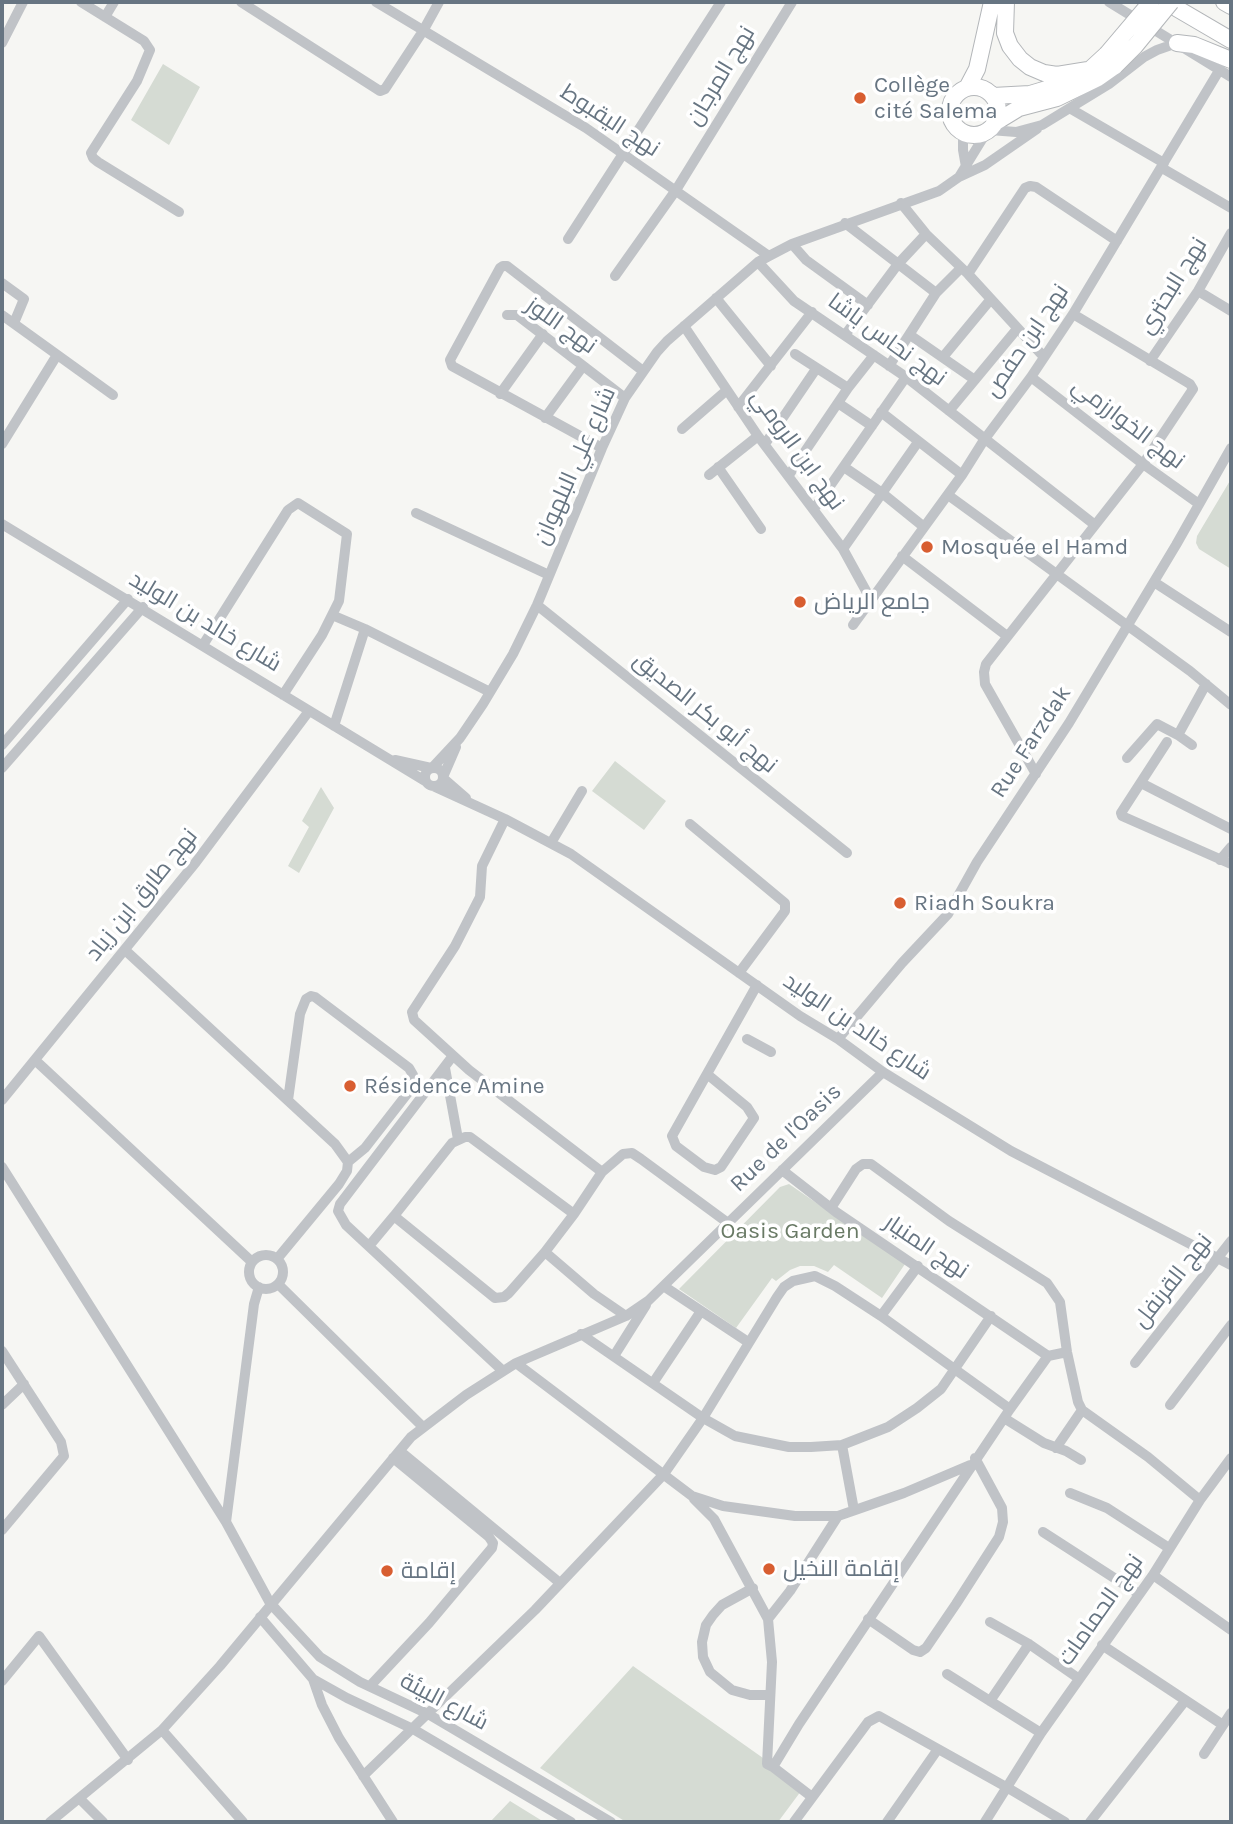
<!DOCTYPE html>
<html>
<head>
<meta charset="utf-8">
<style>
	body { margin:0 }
	#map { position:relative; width:1233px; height:1824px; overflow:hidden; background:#f6f6f3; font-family:Karla,sans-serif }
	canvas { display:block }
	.frame { position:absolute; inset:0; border:4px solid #677582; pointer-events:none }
</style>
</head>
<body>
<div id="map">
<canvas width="1233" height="1824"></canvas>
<div class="frame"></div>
</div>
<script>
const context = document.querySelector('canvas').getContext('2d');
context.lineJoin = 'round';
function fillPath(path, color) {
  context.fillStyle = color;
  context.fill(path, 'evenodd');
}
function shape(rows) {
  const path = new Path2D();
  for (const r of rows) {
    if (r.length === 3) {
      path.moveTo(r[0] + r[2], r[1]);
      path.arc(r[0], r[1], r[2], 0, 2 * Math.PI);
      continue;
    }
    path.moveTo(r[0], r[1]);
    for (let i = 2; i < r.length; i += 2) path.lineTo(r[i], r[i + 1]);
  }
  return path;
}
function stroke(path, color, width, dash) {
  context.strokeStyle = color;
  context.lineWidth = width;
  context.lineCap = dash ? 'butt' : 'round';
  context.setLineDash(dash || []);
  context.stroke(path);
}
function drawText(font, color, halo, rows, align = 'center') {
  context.font = font + ' Karla,Cairo,sans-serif';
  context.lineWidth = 7;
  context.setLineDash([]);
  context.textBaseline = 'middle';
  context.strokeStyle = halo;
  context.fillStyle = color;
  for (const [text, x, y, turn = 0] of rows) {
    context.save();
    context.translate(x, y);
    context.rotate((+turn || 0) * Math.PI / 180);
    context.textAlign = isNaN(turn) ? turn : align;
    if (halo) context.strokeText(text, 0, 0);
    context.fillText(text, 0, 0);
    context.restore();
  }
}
fillPath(shape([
	[163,64,200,87,169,145,131,120],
	[1231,479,1231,569,1199,549,1196,543,1197,536],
	[615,761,666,801,644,830,592,791],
	[321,787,334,808,299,873,288,866,309,827,302,821],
	[789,1184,905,1264,882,1298,834,1265,828,1272,814,1266,800,1266,790,1270,776,1281,772,1278,736,1328,679,1289,780,1187],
	[633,1666,804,1787,778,1822,626,1822,540,1768],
	[510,1801,544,1822,490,1822]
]), '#d5dbd3');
const highway = shape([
	[1006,2,1005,33,1010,46,1020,59,1030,67,1044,73,1057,75,1088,70],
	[1166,2,1231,40],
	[1224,2,1231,6],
	[1177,43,1194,45,1231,60],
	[974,111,24],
	[967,88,977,69,992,2],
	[993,96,1030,94,1070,82,1082,77,1107,54],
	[996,122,1019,108,1057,98,1098,78,1115,66]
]);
stroke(highway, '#b3b6b9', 18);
stroke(shape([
	[81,2,144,41,150,50,137,81,91,153,93,158,98,162,179,212],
	[241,2,380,91,385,89,423,31,439,2],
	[376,2,586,128,769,256],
	[1109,2,1231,77],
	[105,17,114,2],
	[2,43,23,2],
	[1071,109,1164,163],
	[990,130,1016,132,1042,125,1109,84,1144,57,1157,50,1177,43],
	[963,133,963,150,966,167],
	[1162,168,1231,208],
	[959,177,985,165,1037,129],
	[901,203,926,234,968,274,1044,357],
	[845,223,936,293],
	[568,239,721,2],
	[792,244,806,260,868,305],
	[758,262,794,301,906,377,1095,525],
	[968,274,1025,188,1030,186,1036,187,1117,241],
	[615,276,676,190,792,2],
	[2,283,24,299,14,323],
	[1198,291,1231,311],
	[716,298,771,366],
	[2,315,113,395],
	[507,315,517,315,625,398],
	[684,326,758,436,843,549,871,600],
	[845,335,898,264,926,234],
	[910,335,975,380],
	[795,354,848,388],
	[943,357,991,299],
	[1150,361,1198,291,1231,233],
	[889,366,936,293,961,268],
	[1031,377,1143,464,1199,504],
	[500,394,543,334],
	[838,403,872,426],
	[738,407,812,312],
	[949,411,1017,329],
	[881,412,962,475],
	[545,418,583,366],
	[682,429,727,390],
	[2,444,57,355],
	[765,444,816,369],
	[602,448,452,366,450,360,500,268,503,266,507,266,643,371],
	[718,467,761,529],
	[844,467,882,493,924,527],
	[709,475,758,436],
	[789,475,848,388,874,355],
	[948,495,1190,671,1231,705],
	[814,509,906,377],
	[416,513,549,575],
	[2,524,425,781],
	[843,549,918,442],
	[902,556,1007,636],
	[1154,582,1231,632],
	[537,605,847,853],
	[853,625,962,475,984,440,1031,377,1073,314,1220,69],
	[203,645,288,510,298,503,347,534,339,601,332,615],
	[283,695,322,635,332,615,365,629,490,692],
	[334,726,365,629],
	[1178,735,1192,745],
	[1167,742,1121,813,1122,816,1231,864],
	[2,745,128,599],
	[1127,758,1157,724,1178,735,1206,684],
	[395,760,431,768],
	[434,777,9],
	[2,768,143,607],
	[432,768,460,738,483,704,513,654,537,605,602,448,625,398,657,352,667,341,758,262,769,256,792,244,939,191,959,177,986,133],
	[1036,774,985,684,984,672,986,664,1143,464,1193,389,1190,384,1073,314],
	[443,777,456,747],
	[443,778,466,798],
	[1141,783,1231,829],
	[433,786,505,819,571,854,800,1016,838,1039,883,1072,1011,1151,1231,1265],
	[505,819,482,866,480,897,455,946,412,1012,414,1020,469,1070,602,1172],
	[690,824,785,903,785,911,739,973],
	[551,843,582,791],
	[1220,860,1231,847],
	[125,950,335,1144,348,1162,347,1171,339,1184,277,1259],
	[747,1039,771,1052],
	[838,1039,902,963,948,914,977,862,1069,723,1176,545,1231,448],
	[452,1057,340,1204,338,1211,346,1225,503,1371],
	[35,1060,252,1262],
	[445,1068,458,1139],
	[707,1074,747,1107,754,1118,721,1167,715,1170,704,1167,676,1146,672,1136,757,985],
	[2,1100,196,862,309,711],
	[288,1100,300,1014,306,999,311,996,315,997,409,1068,413,1075,414,1085,365,1148,348,1162],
	[2,1167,226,1522,270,1603,320,1657,360,1682,428,1714,611,1822],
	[782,1170,836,1212,1048,1356],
	[831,1208,856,1169,863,1164,871,1164,949,1221,1047,1283,1060,1302,1067,1352,1078,1402,1082,1410,1148,1457,1200,1500],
	[574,1214,470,1137,465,1137,452,1143,394,1216,495,1298,504,1297,509,1293,545,1252,574,1214,602,1172,623,1154,632,1153,641,1159,728,1223],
	[369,1246,394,1216],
	[545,1252,594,1294,626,1316],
	[266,1272,17],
	[278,1284,423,1427],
	[665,1287,748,1342],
	[881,1316,918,1266],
	[581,1334,703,1418,735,1436,789,1447,811,1447,842,1445,888,1427,917,1408,941,1389,991,1316],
	[2,1351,61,1442,64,1456,2,1530],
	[614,1356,646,1305],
	[516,1363,692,1496,723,1506,795,1516,838,1516,904,1493,970,1465],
	[1135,1363,1231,1241],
	[653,1383,701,1311],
	[2,1405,24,1384],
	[1170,1405,1231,1325],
	[1004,1418,1044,1443,1066,1451,1081,1460],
	[842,1445,854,1510],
	[1056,1448,1082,1410],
	[400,1451,560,1583],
	[1070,1493,1107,1508,1169,1548],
	[694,1499,714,1519,768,1619,772,1662,767,1764,773,1767],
	[226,1522,254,1304,259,1287],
	[1043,1532,1139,1594],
	[1153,1575,1231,1630],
	[753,1588,722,1605,713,1615,706,1625,702,1642,703,1657,710,1672,732,1690,750,1695,770,1695],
	[260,1617,313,1679,347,1698,413,1729,571,1822],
	[768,1619,790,1591,838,1516],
	[868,1619,913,1650,920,1652,926,1648,956,1604,999,1537,1003,1522,1002,1508,975,1458],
	[990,1622,1029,1644,1078,1678],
	[1102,1645,1223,1725],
	[947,1674,1041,1733],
	[313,1679,322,1705,339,1738,393,1822],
	[2,1681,39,1636,128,1760],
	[370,1686,429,1623,492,1548,493,1543,489,1537,393,1458],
	[990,1701,1029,1644],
	[162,1730,243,1822],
	[1204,1754,1231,1713],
	[363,1776,535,1610,664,1474,703,1418,777,1297,784,1287,793,1281,815,1276,835,1286,881,1316,1010,1409],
	[812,1797,773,1767,799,1724,1010,1409,1048,1356,1067,1352],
	[80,1799,103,1822],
	[50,1822,162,1730,220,1666,411,1437,466,1395,516,1363,626,1316,648,1301,883,1072],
	[794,1822,868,1722,879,1716,1008,1788,1065,1822],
	[887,1822,938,1749],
	[985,1822,1041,1733,1153,1575,1200,1500,1231,1458],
	[1090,1822,1185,1701]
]), '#c0c3c7', 10);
stroke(highway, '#fff', 16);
const highwayBridge = shape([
	[1107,54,1151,2],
	[1115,66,1135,46,1171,2]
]);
stroke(highwayBridge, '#b3b6b9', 18, []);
stroke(highwayBridge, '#fff', 16);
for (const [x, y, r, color] of [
	[860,98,7,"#d85e31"],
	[927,547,7,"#d85e31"],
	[800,602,7,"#d85e31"],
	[900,903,7,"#d85e31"],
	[350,1086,7,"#d85e31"],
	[769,1569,7,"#d85e31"],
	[387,1571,7,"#d85e31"]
]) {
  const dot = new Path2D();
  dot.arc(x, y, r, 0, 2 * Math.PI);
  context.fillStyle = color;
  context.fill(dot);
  stroke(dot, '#fff', 2.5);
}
drawText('23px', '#677582', '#fff', [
	["نهج المرجان",721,76,-59],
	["نهج اليقبوط",610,121,33],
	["نهج البحتري",1173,286,-58],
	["نهج اللوز",561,326,35],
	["نهج نحاس باشا",887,340,36],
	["نهج ابن حفص",1027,341,-56],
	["نهج الخوارزمي",1128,424,37],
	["نهج ابن الرومي",797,450,54],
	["شارع علي البلهوان",575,466,-66],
	["شارع خالد بن الوليد",205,622,31],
	["نهج أبو بكر الصديق",705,713,39],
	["Rue Farzdak",1031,742,-57],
	["نهج طارق ابن زياد",142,895,-51],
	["شارع خالد بن الوليد",857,1027,34],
	["Rue de l'Oasis",786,1138,-44],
	["نهج المنيار",926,1247,34],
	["نهج القرنفل",1173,1281,-52],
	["نهج الحمامات",1101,1610,-55],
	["شارع البيئة",444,1702,28]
]);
drawText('23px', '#677582', '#fff', [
	["Collège",874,85],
	["cité Salema",874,111],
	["Mosquée el Hamd",941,547],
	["جامع الرياض",814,602],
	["Riadh Soukra",914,903],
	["Résidence Amine",364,1086],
	["إقامة النخيل",783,1569],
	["إقامة",401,1571]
], 'left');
drawText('23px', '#697a65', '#fff', [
	["Oasis Garden",790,1231]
]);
</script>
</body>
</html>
